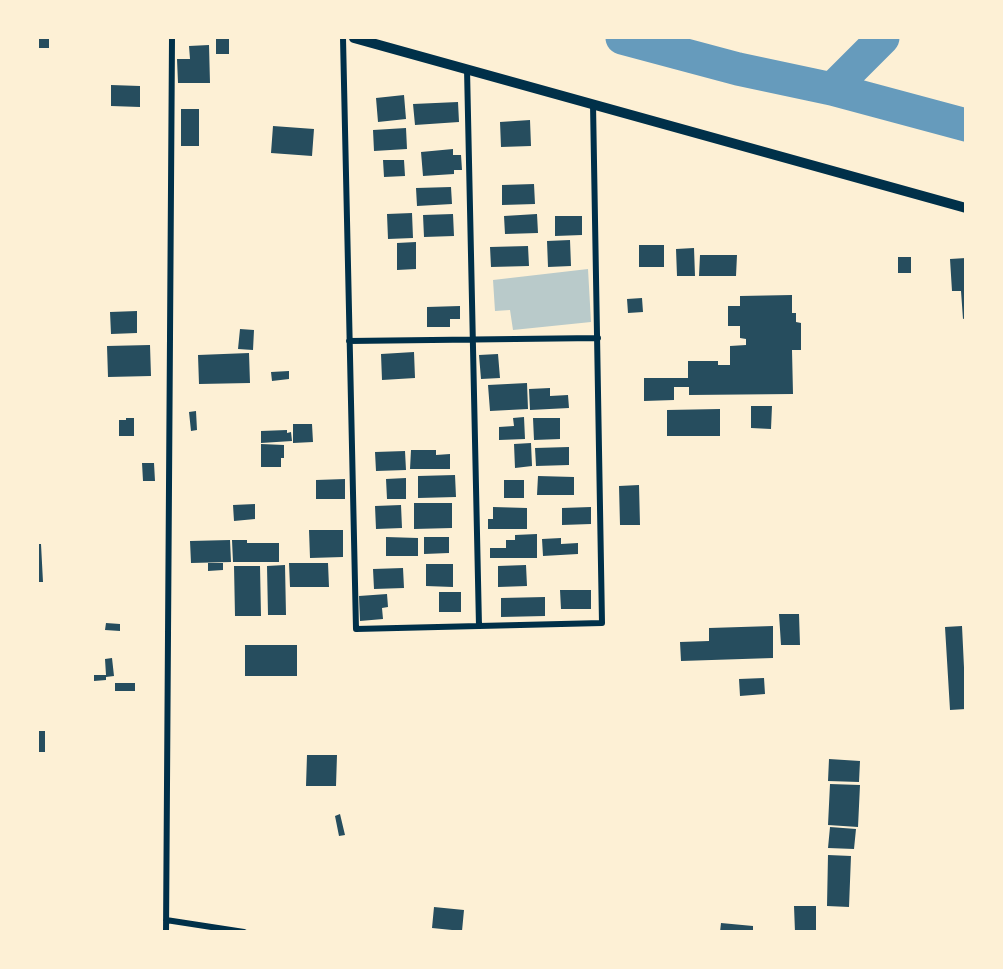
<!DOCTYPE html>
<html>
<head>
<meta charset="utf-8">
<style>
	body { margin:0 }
	#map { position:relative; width:1003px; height:969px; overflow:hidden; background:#fdf0d5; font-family:"Varela Round",sans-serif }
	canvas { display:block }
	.frame { position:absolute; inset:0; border:39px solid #fdf0d5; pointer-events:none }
</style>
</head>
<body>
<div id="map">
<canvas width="1003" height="969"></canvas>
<div class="frame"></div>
</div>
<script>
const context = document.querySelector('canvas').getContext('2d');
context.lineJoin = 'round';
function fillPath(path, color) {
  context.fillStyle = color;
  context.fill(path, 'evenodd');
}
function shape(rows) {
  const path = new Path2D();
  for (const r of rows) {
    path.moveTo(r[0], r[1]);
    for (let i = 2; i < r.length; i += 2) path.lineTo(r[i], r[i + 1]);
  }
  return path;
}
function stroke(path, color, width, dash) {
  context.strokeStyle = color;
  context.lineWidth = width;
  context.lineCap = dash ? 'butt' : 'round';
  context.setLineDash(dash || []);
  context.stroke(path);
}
fillPath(shape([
	[588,269,591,322,513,330,510,310,495,311,493,280]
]), '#b9caca');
stroke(shape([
	[622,38,738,69,832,89,966,125],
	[832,89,883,38]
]), '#669bbc', 33);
fillPath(shape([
	[38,38,49,38,49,48,38,48],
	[216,38,229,38,229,54,216,54],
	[209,45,210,83,178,83,177,59,190,59,189,46],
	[111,85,140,86,140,107,111,106],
	[404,95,406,119,378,122,376,98],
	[458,102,459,122,415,125,413,104],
	[181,109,199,109,199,146,181,146],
	[530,120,531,146,501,147,500,122],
	[273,126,314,129,312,156,271,153],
	[406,128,407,149,374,151,373,130],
	[453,149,453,155,461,155,462,170,454,170,454,174,423,176,421,152],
	[383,160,404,160,405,176,384,177],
	[534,184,535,204,502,205,502,185],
	[451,187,452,204,417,206,416,188],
	[412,213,413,238,388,239,387,214],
	[453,214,454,236,424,237,423,215],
	[537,214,538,233,505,234,504,216],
	[555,216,582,216,582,235,555,236],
	[570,240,571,266,548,267,547,241],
	[416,242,416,269,397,270,397,243],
	[639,245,664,245,664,267,639,267],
	[528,246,529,266,491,267,490,247],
	[694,248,695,276,677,276,676,249],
	[700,255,737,255,736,276,699,276],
	[898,257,911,257,911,273,898,273],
	[966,258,966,318,963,319,961,291,952,291,950,259],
	[792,295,792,313,796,313,796,322,801,323,801,350,792,350,793,394,689,395,689,387,674,387,674,400,644,401,644,378,688,378,688,361,718,361,718,365,730,365,730,346,746,345,746,339,740,338,740,326,728,326,728,306,740,306,740,296],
	[642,298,643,312,628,313,627,299],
	[460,306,460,319,450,319,450,327,427,327,427,307],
	[137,311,137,333,111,334,110,312],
	[240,329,254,330,253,350,238,349],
	[150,345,151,376,108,377,107,346],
	[414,352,415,378,382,380,381,354],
	[249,353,250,383,199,384,198,355],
	[498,354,500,378,481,379,479,355],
	[289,371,289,379,272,381,271,372],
	[527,383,528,409,490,411,488,385],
	[550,388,550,396,568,395,569,408,530,410,529,389],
	[751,406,772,406,771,429,751,428],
	[720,409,720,436,667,436,667,410],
	[196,411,197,430,191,431,189,412],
	[524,417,525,439,499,440,499,427,514,426,513,418],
	[126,418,134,418,134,436,119,436,119,420,126,420],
	[533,418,560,418,560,439,534,440],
	[293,424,312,424,313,442,293,443],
	[287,430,287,433,291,432,292,441,261,443,261,431],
	[531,443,532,466,515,468,514,444],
	[261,444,284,445,284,458,281,458,281,467,261,467],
	[569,447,569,465,536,466,535,448],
	[411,450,436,450,436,455,450,454,450,469,410,469],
	[405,451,406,470,376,471,375,452],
	[142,463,154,463,155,481,143,481],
	[455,475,456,497,418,498,418,476],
	[538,476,574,477,574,495,537,495],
	[406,478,406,499,387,499,386,479],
	[345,479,345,499,316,499,316,480],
	[504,480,524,480,524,498,504,498],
	[639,485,640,525,620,525,619,486],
	[414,503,452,503,452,528,414,529],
	[255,504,255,519,234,521,233,505],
	[401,505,402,528,376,529,375,506],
	[493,507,527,508,527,529,488,529,488,519,493,519],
	[591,507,591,524,562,525,562,508],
	[309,530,343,530,343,557,310,558],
	[537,534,537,558,490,558,490,548,506,548,506,540,515,540,515,535],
	[386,537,418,538,418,556,386,556],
	[424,537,449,537,449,553,424,554],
	[561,538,561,544,578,543,578,554,543,556,542,539],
	[230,540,231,562,191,563,190,541],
	[232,540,247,540,247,543,279,543,279,562,233,562],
	[38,544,41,544,43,582,38,582],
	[208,563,223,563,223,570,208,571],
	[289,563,328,563,329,587,290,587],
	[426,564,453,564,453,587,426,586],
	[285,565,286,615,268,615,267,566],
	[526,565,527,586,498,587,498,566],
	[234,566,260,566,261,616,235,616],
	[403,568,404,588,374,589,373,569],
	[560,590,591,590,591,609,561,609],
	[439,592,461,592,461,612,439,612],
	[387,594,388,607,382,608,383,619,360,621,359,596],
	[545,597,545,616,501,617,501,598],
	[779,614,799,614,800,645,781,645],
	[106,623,120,624,120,631,105,630],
	[773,626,773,658,681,661,680,642,709,641,709,628],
	[962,626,966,709,950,710,945,627],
	[245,645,297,645,297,676,245,676],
	[112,658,114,676,106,677,106,680,94,681,94,675,106,675,105,659],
	[764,678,765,694,740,696,739,679],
	[115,683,135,683,135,691,115,691],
	[38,731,45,731,45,752,38,752],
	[307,755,337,755,336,786,306,786],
	[829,759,860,761,859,782,828,781],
	[830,784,860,785,858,827,828,825],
	[340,814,345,835,339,836,335,816],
	[830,827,856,829,854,849,828,848],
	[828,855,851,856,849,907,827,906],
	[794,906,816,906,816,932,795,932],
	[434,907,464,910,462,931,432,928],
	[721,923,753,926,753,932,720,932]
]), '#264d5e');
stroke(shape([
	[343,38,356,629,602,623,593,104],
	[467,69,479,626],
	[349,341,598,338],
	[166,920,244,932],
	[166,932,172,38]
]), '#003049', 6);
stroke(shape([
	[354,38,966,208]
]), '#003049', 10);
</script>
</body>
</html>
